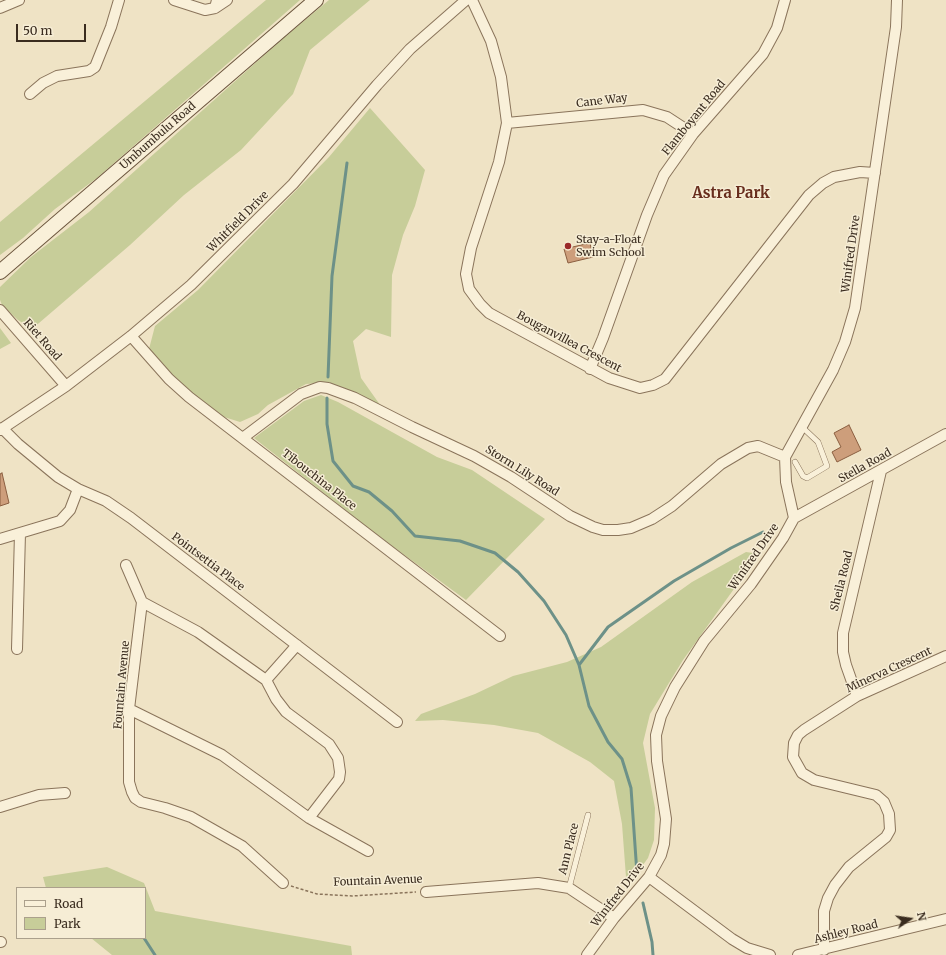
<!DOCTYPE html>
<html>
<head>
<meta charset="utf-8">
<style>
	body { margin:0 }
	#map { position:relative; width:946px; height:955px; overflow:hidden; background:#efe3c5; font-family:Merriweather,serif }
	canvas { display:block }
	.legend { position:absolute; left:16px; top:887px; width:130px; height:52px; box-sizing:border-box; background:#f6edd5; border:1px solid #aba08c; margin:0; padding:5px 7px; list-style:none; font-size:12px; color:#3a2c1f }
	.legend li { display:flex; align-items:center; gap:8px; height:20px }
	.legend b { width:20px; border:1px solid #aba08c }
	.north { position:absolute; left:890px; top:899px; width:40px; height:40px; -webkit-text-stroke:3px #f6edd5; paint-order:stroke; rotate:77deg; font-size:11px; font-weight:700; line-height:16px; text-align:center; color:#3a2c1f }
	.north::after { content:''; display:block; margin:auto; width:14px; height:18px; background:#3a2c1f; clip-path:polygon(50% 0,100% 100%,50% 72%,0 100%) }
	.scale { position:absolute; left:16px; top:24px; width:70px; height:18px; box-sizing:border-box; border:2px solid #3a2c1f; border-top:0; padding-left:5px; font-size:12px; line-height:14px; white-space:nowrap; color:#3a2c1f; -webkit-text-stroke:3px #f6edd5; paint-order:stroke }
</style>
</head>
<body>
<div id="map">
<canvas width="946" height="955"></canvas>
<ul class="legend">
<li><b style="height:5px;background:#f9f0d9"></b>Road</li>
<li><b style="height:11px;background:#c7cd99"></b>Park</li>
</ul>
<div class="north">N</div>
<div class="scale">50 m</div>
</div>
<script>
const context = document.querySelector('canvas').getContext('2d');
context.lineJoin = 'round';
function fillPath(path, color) {
  context.fillStyle = color;
  context.fill(path, 'evenodd');
}
function shape(rows) {
  const path = new Path2D();
  for (const r of rows) {
    path.moveTo(r[0], r[1]);
    for (let i = 2; i < r.length; i += 2) path.lineTo(r[i], r[i + 1]);
  }
  return path;
}
function stroke(path, color, width, dash) {
  context.strokeStyle = color;
  context.lineWidth = width;
  context.lineCap = dash ? 'butt' : 'round';
  context.setLineDash(dash || []);
  context.stroke(path);
}
function drawText(font, color, halo, rows, align = 'center') {
  context.font = font + ' Merriweather,serif';
  context.lineWidth = 3;
  context.setLineDash([]);
  context.textBaseline = 'middle';
  context.strokeStyle = halo;
  context.fillStyle = color;
  for (const [text, x, y, turn = 0] of rows) {
    context.save();
    context.translate(x, y);
    context.rotate((+turn || 0) * Math.PI / 180);
    context.textAlign = isNaN(turn) ? turn : align;
    if (halo) context.strokeText(text, 0, 0);
    context.fillText(text, 0, 0);
    context.restore();
  }
}
fillPath(shape([
	[266,0,300,0,97,178,55,209,23,238,0,255,0,222],
	[329,0,370,0,310,50,293,94,241,150,184,195,130,245,32,329,18,320,2,305,0,300,0,287,31,257,89,212,280,41],
	[370,108,425,170,415,206,403,235,392,275,391,337,366,329,353,341,361,378,383,409,320,383,306,384,268,405,258,414,240,422,224,417,191,393,168,371,149,349,155,326,198,290,329,157],
	[0,328,11,343,0,349],
	[321,395,338,402,437,457,472,470,545,519,466,600,377,535,254,438,304,401],
	[746,552,759,554,683,660,650,714,643,743,655,808,654,840,648,858,640,869,626,877,622,824,614,781,590,762,538,733,494,725,443,720,415,721,421,714,475,694,513,676,567,662,601,647,692,582],
	[107,867,144,883,155,911,351,946,352,955,112,955,91,938,145,938,145,888,46,888,43,877]
]), '#c7cd99');
stroke(shape([
	[328,377,332,276,347,163],
	[327,398,327,424,333,461,353,486,369,492,392,511,415,536,460,541,495,553,518,572,544,601,566,635,579,665,589,706,608,742,622,759,631,788,637,874],
	[579,665,608,627,674,581,731,548,763,532],
	[643,903,652,942,653,955],
	[144,938,155,955]
]), '#6d9188', 3);
const building = shape([
	[590,243,593,257,568,263,564,249,590,243],
	[849,425,861,450,837,462,832,452,841,447,834,433,849,425],
	[2,473,9,503,0,506,0,474,2,473]
]);
fillPath(building, '#cd9e7b');
stroke(building, '#8a5e40', 1);
const service = shape([
	[795,462,803,476,807,478,827,466,818,442,802,427],
	[569,888,588,815]
]);
const minor = shape([
	[174,0,205,10,215,8,217,0],
	[472,0,491,41,501,77,507,123,499,162,471,248,466,274,469,289,480,304,489,313,609,378,640,388,653,385,665,379,809,195,823,183,834,177,860,172,875,173],
	[0,8,19,0],
	[215,8,227,0],
	[30,94,43,83,57,76,89,71,95,67,111,27,119,0],
	[507,123,643,110,667,117,693,134],
	[0,310,66,386],
	[131,336,169,379,189,397,500,636],
	[590,369,603,338,647,215,664,175,693,134,763,54,777,28,785,0],
	[2,428,18,444,58,477,78,489,106,501,131,518,397,722],
	[0,430,66,386,131,336,191,285,293,184,377,85,410,49,466,0],
	[244,437,301,394,320,387,328,388,355,398,412,427,474,456,511,477,570,516,593,527,603,530,618,530,631,528,652,519,672,506,721,464,748,448,758,446,785,457],
	[794,518,946,434],
	[0,539,60,521,70,510,78,489],
	[126,565,142,602,129,709,129,782,132,792,135,798,141,802,165,808,191,817,242,846,283,883],
	[142,602,198,632,266,680,276,699,286,712,329,744,338,758,340,772,339,779,309,818],
	[17,649,20,533],
	[266,680,297,645],
	[857,696,846,665,843,652,843,633,881,471],
	[129,709,222,755,309,818,368,851],
	[0,807,39,795,65,793],
	[649,877,732,939,747,948,770,955],
	[426,892,538,883,569,888,614,918],
	[0,942,1,942],
	[824,950,824,911,828,898,835,885,849,867,886,837,890,830,889,814,884,802,876,795,814,780,802,773,793,757,794,743,798,735,804,730,857,696,946,656],
	[587,955,614,918,649,877,661,855,664,844,666,819,657,761,656,735,661,716,675,687,704,641,751,584,783,538,794,518,786,482,785,457,833,370,845,342,855,308,896,27,897,0],
	[798,955,946,919]
]);
const secondary = shape([
	[0,272,316,0]
]);
stroke(service, '#8a745b', 6);
stroke(minor, '#8a745b', 12);
stroke(secondary, '#6c563e', 16);
stroke(shape([
	[291,886,317,894,352,896,416,892]
]), '#8a745b', 1.5, [3, 2]);
stroke(service, '#f9f0d9', 5);
stroke(minor, '#f9f0d9', 10);
stroke(secondary, '#f9f0d9', 14);
for (const [x, y, r, color] of [
	[568,246,4,"#9a2a2a"]
]) {
  const dot = new Path2D();
  dot.arc(x, y, r, 0, 2 * Math.PI);
  context.fillStyle = color;
  context.fill(dot);
  stroke(dot, '#f6edd5', 1.5);
}
drawText('11px', '#3a2c1f', '#f6edd5', [
	["Cane Way",602,101,-7],
	["Flamboyant Road",694,118,-51],
	["Umbumbulu Road",158,136,-41],
	["Whitfield Drive",238,222,-45],
	["Winifred Drive",851,254,-82],
	["Riet Road",42,340,49],
	["Bouganvillea Crescent",569,342,28],
	["Stella Road",865,466,-29],
	["Storm Lily Road",522,471,32],
	["Tibouchina Place",319,480,38],
	["Winifred Drive",754,557,-55],
	["Pointsettia Place",208,562,37],
	["Sheila Road",842,581,-76],
	["Minerva Crescent",889,670,-25],
	["Fountain Avenue",122,685,-85],
	["Ann Place",569,849,-76],
	["Fountain Avenue",378,881,-2],
	["Winifred Drive",618,895,-52],
	["Ashley Road",846,932,-14]
]);
drawText('11px', '#3a2c1f', '#f6edd5', [
	["Stay-a-Float",576,240],
	["Swim School",576,253]
], 'left');
drawText('bold 15px', '#682e1e', '#f6edd5', [
	["Astra Park",731,194]
]);
</script>
</body>
</html>
